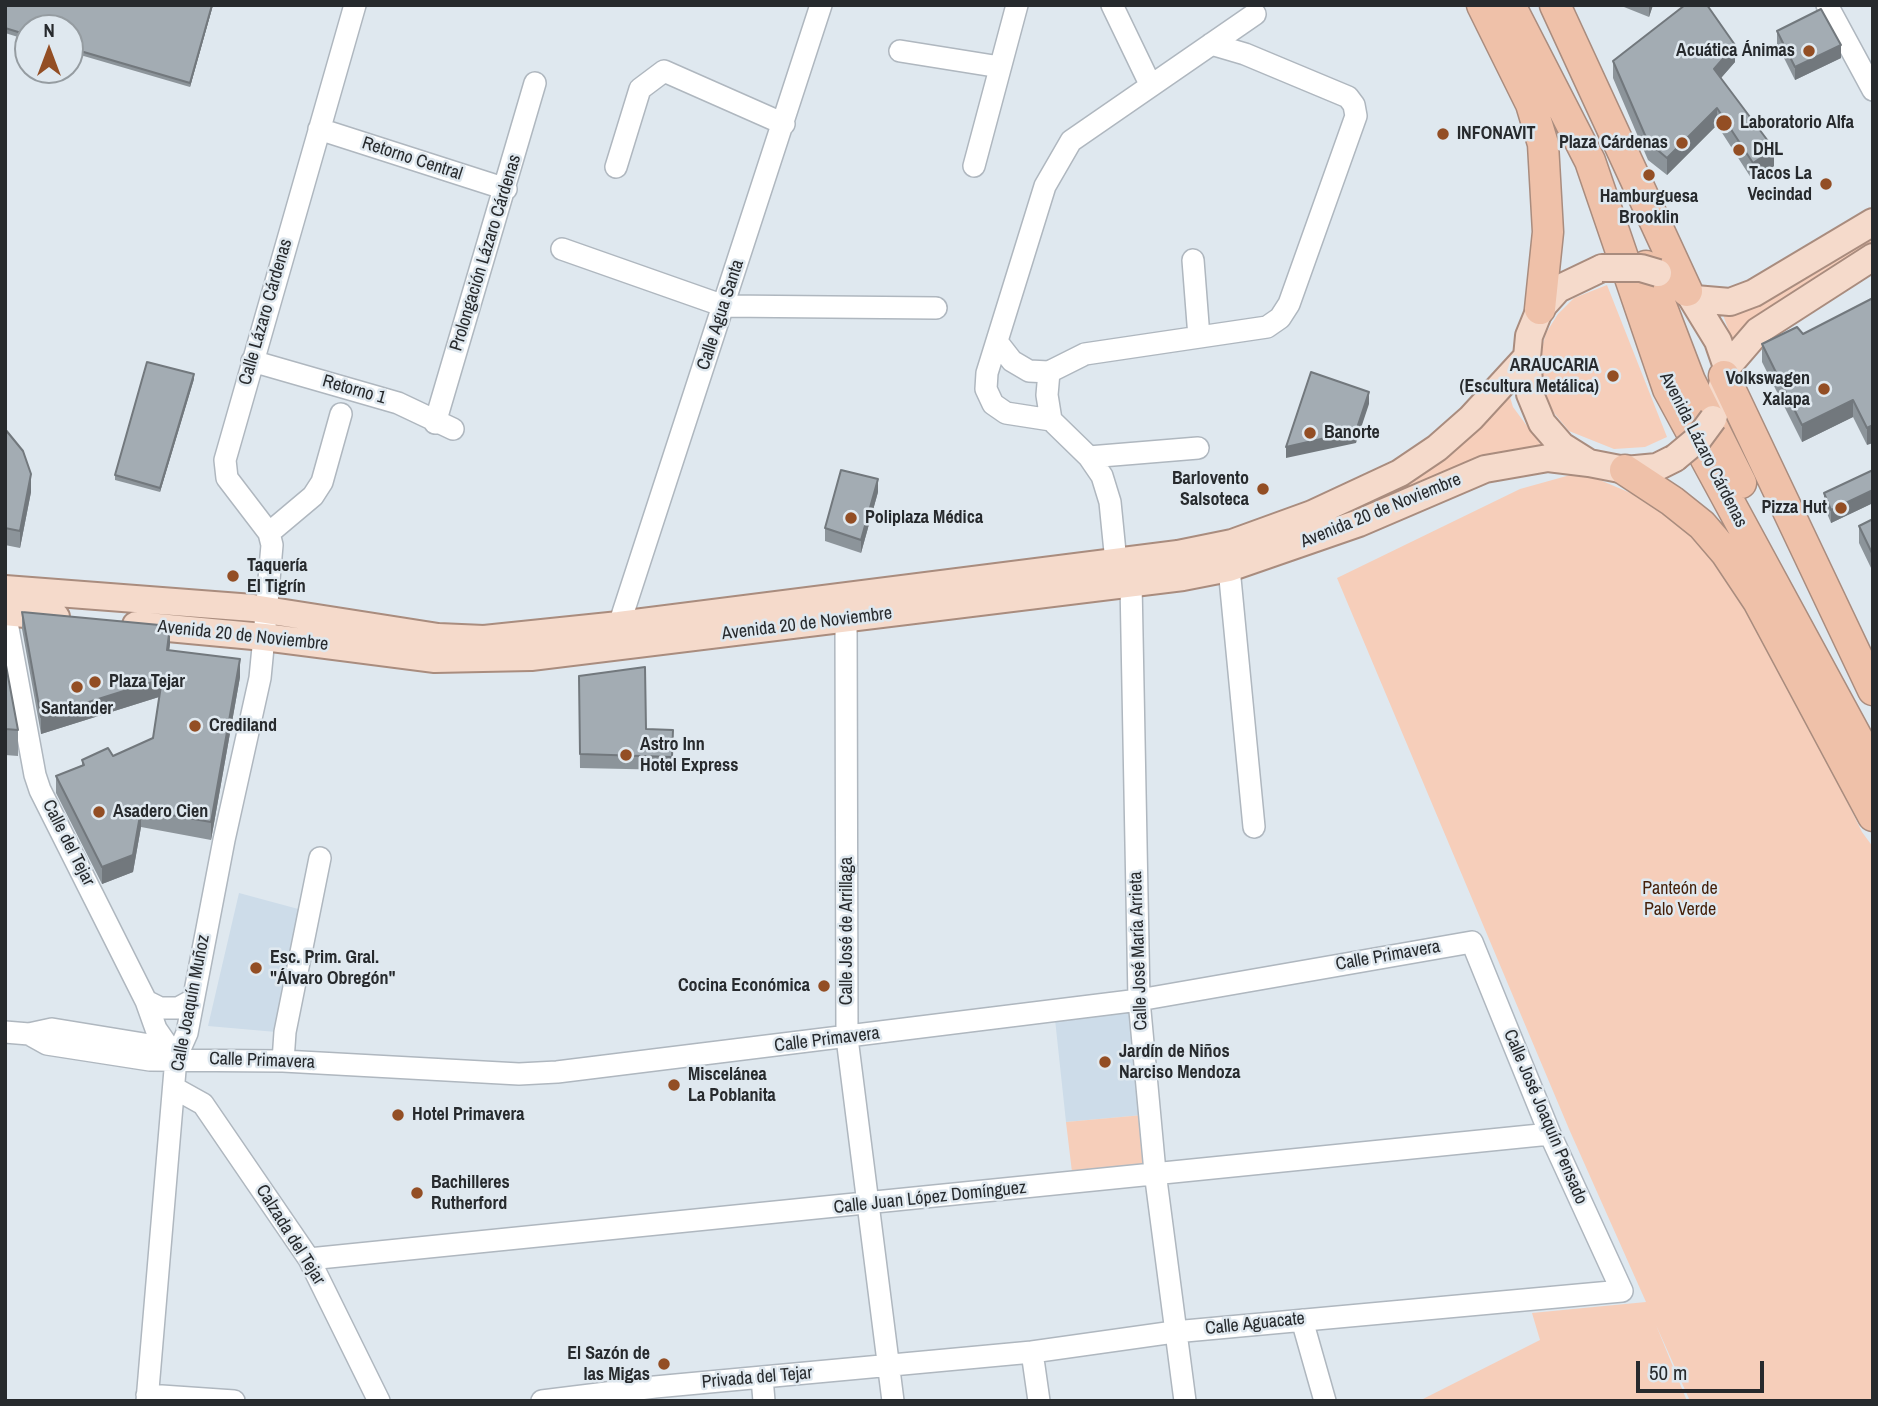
<!DOCTYPE html>
<html>
<head>
<meta charset="utf-8">
<style>
	body { margin:0 }
	#map { position:relative; width:1878px; height:1406px; overflow:hidden; background:#dfe8ef; font-family:"Archivo Narrow",sans-serif }
	canvas { display:block }
	.frame { position:absolute; inset:0; border:7px solid #272a2d; pointer-events:none }
	.north { position:absolute; left:14px; top:14px; width:70px; height:70px; box-sizing:border-box; background:#dfe8ef; border:2px solid #959ca1; border-radius:50%; rotate:0deg; font-size:19px; font-weight:700; line-height:28px; text-align:center; color:#272a2d }
	.north::after { content:''; display:block; margin:auto; width:24px; height:32px; background:#934e24; clip-path:polygon(50% 0,100% 100%,50% 72%,0 100%) }
	.scale { position:absolute; left:1636px; top:1361px; width:128px; height:32px; box-sizing:border-box; border:4px solid #272a2d; border-top:0; padding-left:9px; font-size:21px; line-height:24px; white-space:nowrap; color:#272a2d; -webkit-text-stroke:5px #dfe8ef; paint-order:stroke }
</style>
</head>
<body>
<div id="map">
<canvas width="1878" height="1406"></canvas>
<div class="frame"></div>
<div class="north">N</div>
<div class="scale">50 m</div>
</div>
<script>
const context = document.querySelector('canvas').getContext('2d');
context.lineJoin = 'round';
function fillPath(path, color) {
  context.fillStyle = color;
  context.fill(path, 'evenodd');
}
function shape(rows) {
  const path = new Path2D();
  for (const r of rows) {
    path.moveTo(r[0], r[1]);
    for (let i = 2; i < r.length; i += 2) path.lineTo(r[i], r[i + 1]);
  }
  return path;
}
function stroke(path, color, width, dash) {
  context.strokeStyle = color;
  context.lineWidth = width;
  context.lineCap = dash ? 'butt' : 'round';
  context.setLineDash(dash || []);
  context.stroke(path);
}
function drawText(font, color, halo, rows, align = 'center') {
  context.font = font + ' "Archivo Narrow",sans-serif';
  context.lineWidth = 5;
  context.setLineDash([]);
  context.textBaseline = 'middle';
  context.strokeStyle = halo;
  context.fillStyle = color;
  for (const [text, x, y, turn = 0] of rows) {
    context.save();
    context.translate(x, y);
    context.rotate((+turn || 0) * Math.PI / 180);
    context.textAlign = isNaN(turn) ? turn : align;
    if (halo) context.strokeText(text, 0, 0);
    context.fillText(text, 0, 0);
    context.restore();
  }
}
fillPath(shape([
	[239,893,302,910,276,1032,208,1026],
	[1144,999,1154,1114,1066,1122,1054,1010]
]), '#cddce9');
fillPath(shape([
	[1873,233,1873,249,1733,342,1723,315,1758,301],
	[1607,285,1667,437,1645,447,1614,449,1569,431,1554,413,1542,388,1539,358,1546,333,1558,314,1574,298],
	[1507,387,1513,407,1541,445,1478,457,1312,528,511,653,436,646,1311,526],
	[1581,472,1640,497,1702,539,1749,602,1862,832,1873,847,1873,1401,1690,1401,1656,1325,1687,1401,1419,1401,1540,1340,1532,1313,1646,1302,1569,1129,1337,578,1520,489],
	[1154,1114,1159,1162,1072,1172,1066,1122]
]), '#f6ceba');
const minor = shape([
	[1112,5,1150,84],
	[1827,5,1873,90],
	[900,51,1000,67],
	[319,129,506,189],
	[974,166,1017,5],
	[616,167,640,89,664,71,784,124],
	[562,249,724,306,936,308],
	[1193,260,1199,337],
	[998,343,1012,361,1029,371,1049,372,1085,354,1267,327,1280,318,1289,304,1356,116,1354,105,1348,97,1245,54,1211,44],
	[252,361,398,403,453,429],
	[1049,372,1047,395,1051,420],
	[435,423,535,83],
	[1089,457,1198,448],
	[269,533,313,496,322,482,341,414],
	[1116,562,1110,502,1102,476,1089,457,1051,420,1006,413,993,404,986,389,987,373,1045,186,1071,141,1255,14],
	[1229,568,1254,827],
	[1131,583,1139,1000,1155,1172,1185,1401],
	[5,612,35,775,40,790,146,1001,156,1029,176,1058],
	[846,619,847,1038,893,1401],
	[619,625,821,5],
	[146,1001,160,1008,178,1008,191,1001],
	[5,1032,29,1034,52,1029,150,1045,174,1057],
	[29,1034,47,1044,150,1060,283,1061,519,1074,557,1072,1139,1000,1472,942,1550,1134,1622,1291,1174,1332,1032,1352,655,1387,542,1401],
	[283,1061,285,1032,320,858],
	[176,1089,203,1104,309,1259,379,1401],
	[309,1259,1550,1134],
	[1302,1320,1325,1401],
	[1032,1352,1039,1401],
	[762,1378,764,1401],
	[147,1395,234,1401],
	[147,1401,176,1058,187,1033,224,840,260,678,264,637,272,545,269,533,227,478,225,460,355,5]
]);
const major = shape([
	[1602,268,1558,289,1540,309,1529,336,1527,357,1530,394,1542,423,1562,446,1589,463,1625,470,1657,467,1675,458],
	[1688,292,1718,341,1727,367,1713,419],
	[1695,299,1730,302,1754,293,1873,222],
	[1727,367,1758,331,1873,257],
	[5,589,253,608,438,637,484,639,619,625,1178,554,1232,543,1312,514,1400,473,1437,448,1471,418,1527,357],
	[5,612,56,617],
	[136,625,264,637,435,659,531,657,1183,577,1229,568,1359,523,1485,469,1548,458,1589,463]
]);
const highway = shape([
	[1482,5,1531,104,1543,144,1548,232,1540,309],
	[1510,5,1590,161,1668,389,1873,767],
	[1555,5,1687,291],
	[1646,266,1690,381,1741,483],
	[1724,376,1873,690],
	[1625,470,1672,501,1702,525,1726,553,1758,601,1873,816]
]);
stroke(minor, '#afb7bf', 24);
stroke(major, '#a98c7e', 30);
stroke(highway, '#a98c7e', 33);
stroke(minor, '#fff', 21);
stroke(major, '#f5dacb', 26);
stroke(highway, '#efc1a9', 30);
const majorBridge = shape([
	[1602,268,1641,268,1658,273],
	[1675,458,1699,438,1713,419]
]);
stroke(majorBridge, '#a98c7e', 30, []);
stroke(majorBridge, '#f5dacb', 26);
fillPath(shape([
	[5,5,213,5,190,87,70,52,70,28,28,28,28,40,5,33],
	[1619,5,1653,5,1649,17],
	[1777,31,1841,58,1795,80,1777,44],
	[1613,61,1735,62,1721,78,1774,166,1753,181,1717,125,1667,175,1648,160,1613,78],
	[1873,298,1867,445,1853,417,1802,442,1762,362,1762,344,1803,334],
	[194,379,160,492,115,480,115,475],
	[5,429,31,492,20,548,5,545],
	[1873,470,1873,503,1831,523,1824,506,1824,493],
	[878,492,861,553,825,541,825,528],
	[1873,519,1873,570,1872,570,1859,543,1859,526],
	[22,612,170,644,169,650,240,677,211,840,141,827,133,872,102,884,56,793,56,776,82,765,82,760,113,756,153,738,159,697,41,734,22,629],
	[5,660,18,730,18,756,5,755],
	[579,676,646,729,673,730,672,770,580,768]
]), '#8c949a');
fillPath(shape([
	[212,5,213,5,190,87,190,83],
	[1649,5,1653,5,1649,17],
	[1735,45,1735,62,1714,86,1714,69],
	[1841,45,1841,58,1795,80,1795,67],
	[1717,108,1717,125,1667,175,1667,158],
	[1774,149,1774,166,1753,181,1753,163],
	[194,374,194,379,160,492,160,488],
	[1369,392,1369,404,1356,443,1286,458,1286,447],
	[1853,400,1853,417,1802,442,1802,425],
	[1873,425,1873,443,1867,445,1867,428],
	[31,474,31,492,20,548,20,531],
	[878,479,878,492,861,553,861,540],
	[1873,490,1873,503,1831,523,1831,510],
	[1872,553,1873,553,1873,570,1872,570],
	[170,626,170,644,167,667,167,650],
	[240,659,240,677,211,840,211,822],
	[162,679,162,696,41,734,41,717],
	[141,810,141,827,133,872,102,884,102,867]
]), '#72787d');
const building = shape([
	[5,5,212,5,190,83,70,48,70,28,28,28,28,35,5,28,5,5],
	[1685,5,1707,5,1735,45,1714,69,1774,149,1753,163,1717,108,1667,158,1648,142,1613,61,1685,5],
	[1821,9,1841,45,1795,67,1777,31,1821,9],
	[1873,298,1873,425,1867,428,1853,400,1802,425,1762,344,1797,327,1803,334,1873,298],
	[147,362,194,374,160,488,115,475,147,362],
	[1311,372,1369,392,1356,431,1286,447,1311,372],
	[5,429,23,451,31,474,20,531,5,528,5,429],
	[841,470,878,479,861,540,825,528,841,470],
	[1873,470,1873,490,1831,510,1824,493,1873,470],
	[1873,519,1873,553,1872,553,1859,526,1873,519],
	[22,612,170,626,167,650,240,659,211,822,141,810,133,855,102,867,56,776,84,765,82,760,108,748,113,756,153,738,162,679,41,717,22,612],
	[5,660,18,730,5,729,5,660],
	[645,667,646,729,673,730,672,757,580,754,579,676,645,667]
]);
fillPath(building, '#a3acb3');
stroke(building, '#72787d', 2);
for (const [x, y, r, color] of [
	[1809,51,7,"#934e24"],
	[1724,123,9,"#934e24"],
	[1443,134,7,"#934e24"],
	[1682,143,7,"#934e24"],
	[1739,150,7,"#934e24"],
	[1649,175,7,"#934e24"],
	[1826,184,7,"#934e24"],
	[1613,376,7,"#934e24"],
	[1824,389,7,"#934e24"],
	[1310,433,7,"#934e24"],
	[1263,489,7,"#934e24"],
	[1841,508,7,"#934e24"],
	[851,518,7,"#934e24"],
	[233,576,7,"#934e24"],
	[95,682,7,"#934e24"],
	[77,687,7,"#934e24"],
	[195,726,7,"#934e24"],
	[626,755,7,"#934e24"],
	[99,812,7,"#934e24"],
	[256,968,7,"#934e24"],
	[824,986,7,"#934e24"],
	[1105,1062,7,"#934e24"],
	[674,1085,7,"#934e24"],
	[398,1115,7,"#934e24"],
	[417,1193,7,"#934e24"],
	[664,1364,7,"#934e24"]
]) {
  const dot = new Path2D();
  dot.arc(x, y, r, 0, 2 * Math.PI);
  context.fillStyle = color;
  context.fill(dot);
  stroke(dot, '#dfe8ef', 2.5);
}
drawText('bold 18px', '#272a2d', '#dfe8ef', [
	["Acuática Ánimas",1795,51,"right"],
	["Laboratorio Alfa",1740,123],
	["INFONAVIT",1457,134],
	["Plaza Cárdenas",1668,143,"right"],
	["DHL",1753,150],
	["Tacos La",1812,174,"right"],
	["Vecindad",1812,195,"right"],
	["Hamburguesa",1649,197,"center"],
	["Brooklin",1649,218,"center"],
	["ARAUCARIA",1599,366,"right"],
	["(Escultura Metálica)",1599,387,"right"],
	["Volkswagen",1810,379,"right"],
	["Xalapa",1810,400,"right"],
	["Banorte",1324,433],
	["Barlovento",1249,479,"right"],
	["Salsoteca",1249,500,"right"],
	["Pizza Hut",1827,508,"right"],
	["Poliplaza Médica",865,518],
	["Taquería",247,566],
	["El Tigrín",247,587],
	["Plaza Tejar",109,682],
	["Santander",77,709,"center"],
	["Crediland",209,726],
	["Astro Inn",640,745],
	["Hotel Express",640,766],
	["Asadero Cien",113,812],
	["Esc. Prim. Gral.",270,958],
	["\"Álvaro Obregón\"",270,979],
	["Cocina Económica",810,986,"right"],
	["Jardín de Niños",1119,1052],
	["Narciso Mendoza",1119,1073],
	["Miscelánea",688,1075],
	["La Poblanita",688,1096],
	["Hotel Primavera",412,1115],
	["Bachilleres",431,1183],
	["Rutherford",431,1204],
	["El Sazón de",650,1354,"right"],
	["las Migas",650,1375,"right"]
], 'left');
drawText('18px', '#272a2d', '#dfe8ef', [
	["Retorno Central",412,159,18],
	["Prolongación Lázaro Cárdenas",486,253,-73],
	["Calle Lázaro Cárdenas",266,312,-74],
	["Calle Agua Santa",721,315,-72],
	["Retorno 1",354,390,16],
	["Avenida Lázaro Cárdenas",1703,450,63],
	["Avenida 20 de Noviembre",1381,511,-22],
	["Avenida 20 de Noviembre",807,624,-7],
	["Avenida 20 de Noviembre",243,636,6],
	["Calle del Tejar",68,843,63],
	["Calle José de Arrillaga",847,931,-90],
	["Calle José María Arrieta",1139,951,-92],
	["Calle Primavera",1388,956,-10],
	["Calle Joaquín Muñoz",191,1003,-79],
	["Calle Primavera",827,1040,-7],
	["Calle Primavera",262,1061,2],
	["Calle José Joaquín Pensado",1545,1117,67],
	["Calle Juan López Domínguez",930,1198,-6],
	["Calzada del Tejar",290,1235,58],
	["Calle Aguacate",1255,1324,-6],
	["Privada del Tejar",757,1378,-5]
]);
drawText('18px', '#441e07', '#dfe8ef', [
	["Panteón de",1680,889],
	["Palo Verde",1680,910]
]);
</script>
</body>
</html>
